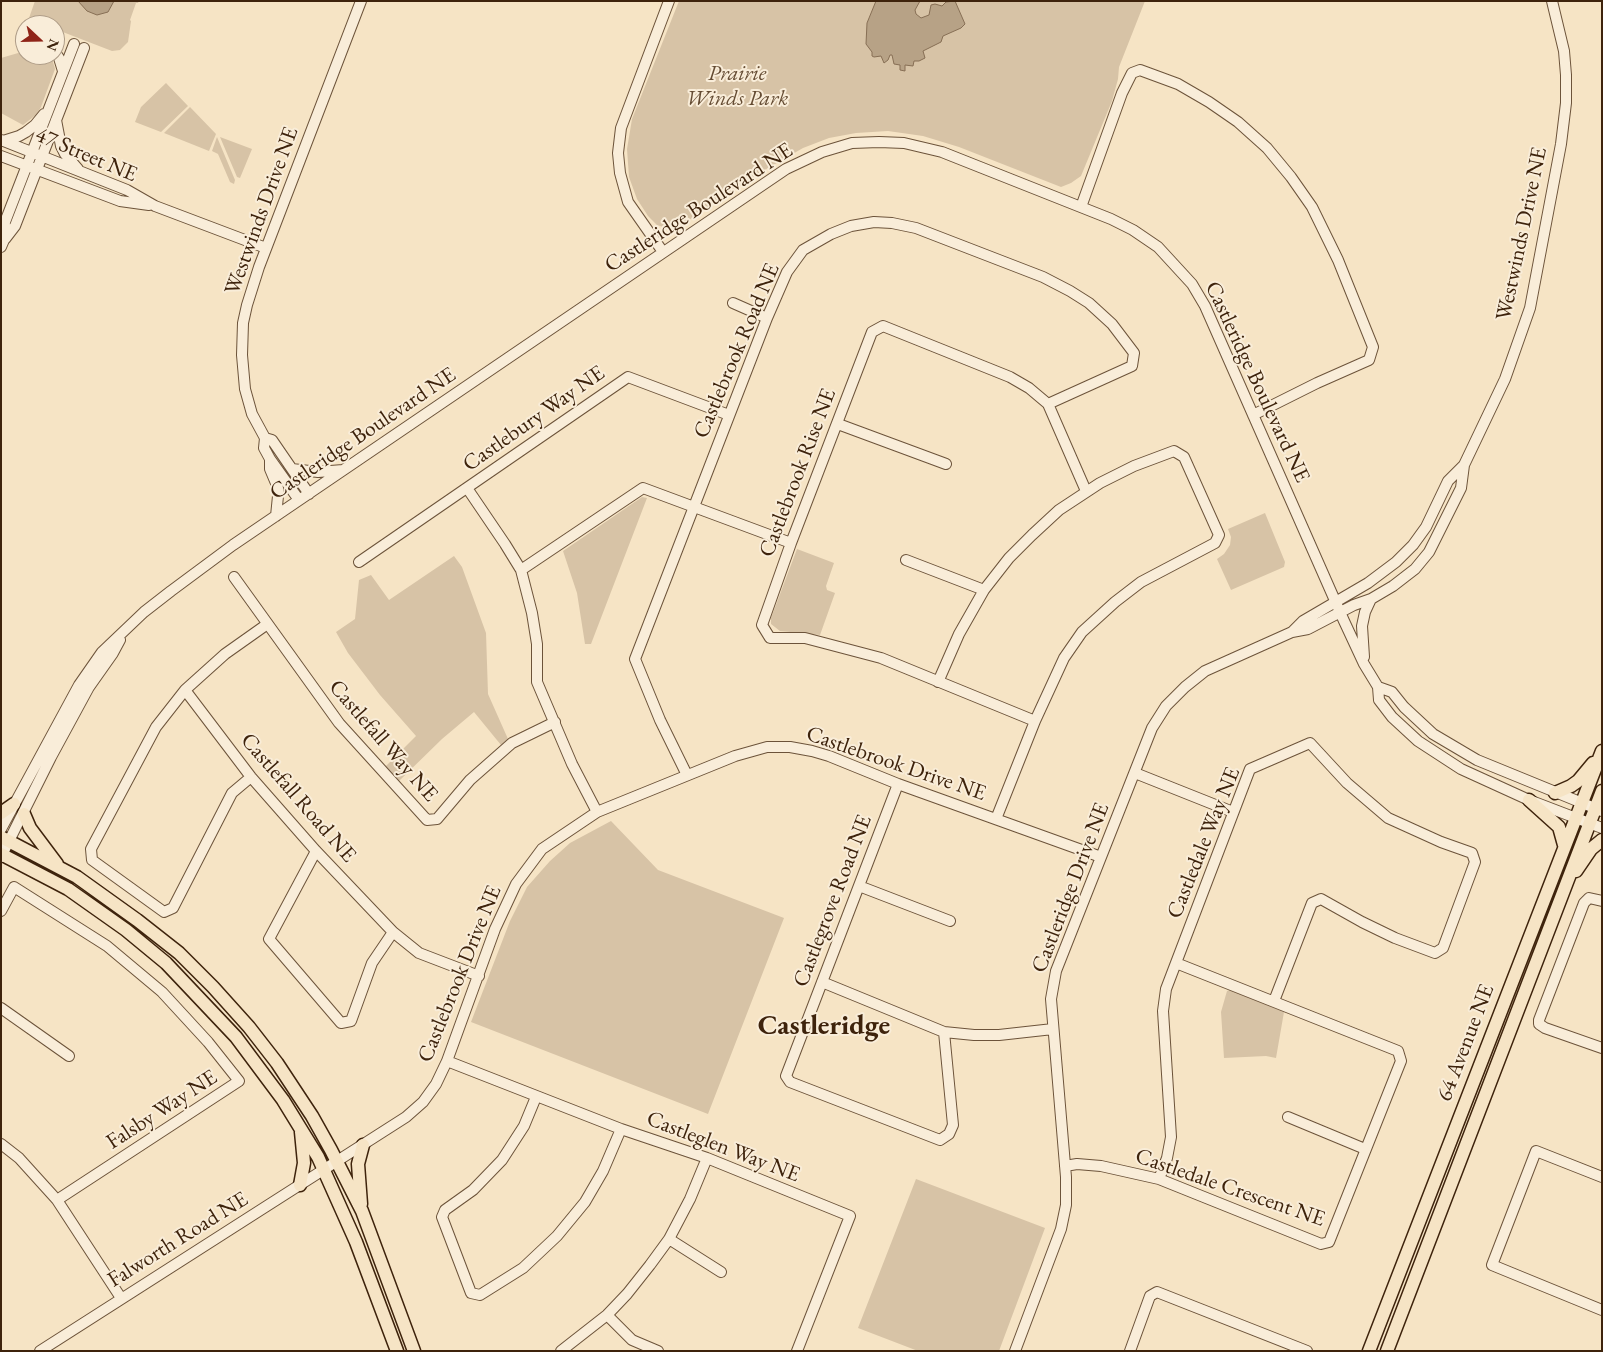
<!DOCTYPE html>
<html>
<head>
<meta charset="utf-8">
<style>
	body { margin:0 }
	#map { position:relative; width:1603px; height:1352px; overflow:hidden; background:#f6e4c5; font-family:"EB Garamond",serif }
	canvas { display:block }
	.frame { position:absolute; inset:0; border:2px solid #3e230c; pointer-events:none }
	.north { position:absolute; left:15px; top:15px; width:50px; height:50px; box-sizing:border-box; background:#f9edd9; border:1px solid #ae9c87; border-radius:50%; rotate:111deg; font-size:14px; font-weight:700; line-height:20px; text-align:center; color:#3e230c }
	.north::after { content:''; display:block; margin:auto; width:18px; height:22px; background:#8f2418; clip-path:polygon(50% 0,100% 100%,50% 72%,0 100%) }
</style>
</head>
<body>
<div id="map">
<canvas width="1603" height="1352"></canvas>
<div class="frame"></div>
<div class="north">N</div>
</div>
<script>
const context = document.querySelector('canvas').getContext('2d');
context.lineJoin = 'round';
function fillPath(path, color) {
  context.fillStyle = color;
  context.fill(path, 'evenodd');
}
function shape(rows) {
  const path = new Path2D();
  for (const r of rows) {
    path.moveTo(r[0], r[1]);
    for (let i = 2; i < r.length; i += 2) path.lineTo(r[i], r[i + 1]);
  }
  return path;
}
function stroke(path, color, width, dash) {
  context.strokeStyle = color;
  context.lineWidth = width;
  context.lineCap = dash ? 'butt' : 'round';
  context.setLineDash(dash || []);
  context.stroke(path);
}
function drawText(font, color, halo, rows, align = 'center') {
  context.font = font + ' "EB Garamond",serif';
  context.lineWidth = 4;
  context.setLineDash([]);
  context.textBaseline = 'middle';
  context.strokeStyle = halo;
  context.fillStyle = color;
  for (const [text, x, y, turn = 0] of rows) {
    context.save();
    context.translate(x, y);
    context.rotate((+turn || 0) * Math.PI / 180);
    context.textAlign = isNaN(turn) ? turn : align;
    if (halo) context.strokeText(text, 0, 0);
    context.fillText(text, 0, 0);
    context.restore();
  }
}
fillPath(shape([
	[35,1,139,1,138,3,136,3,130,20,131,21,128,42,120,50,112,51,55,29,55,25,29,25,29,18],
	[679,1,1145,1,1119,67,1118,79,1112,101,1081,176,1071,183,1061,187,959,147,923,136,888,131,856,133,829,138,803,148,763,171,680,226,669,229,657,225,648,216,637,199,629,177,627,149,632,119],
	[25,51,25,55,51,55,55,69,41,107,37,114,23,125,1,113,1,58],
	[166,83,188,106,161,132,135,122,141,107],
	[190,107,216,134,209,151,164,133],
	[217,137,235,180,234,184,230,182,218,154,212,151],
	[220,137,252,149,240,178,237,177],
	[642,497,647,498,591,644,585,644,577,593,563,551],
	[1265,513,1285,562,1284,567,1231,590,1217,559,1224,554,1230,545,1231,537,1228,529],
	[797,549,834,563,826,586,827,590,835,593,820,635,780,631,771,624,771,618],
	[454,556,462,567,486,633,488,694,508,739,501,745,474,712,442,739,399,781,385,767,416,736,380,695,348,653,336,632,355,619,359,580,371,575,389,600],
	[611,821,658,870,784,918,708,1114,471,1022,510,921,527,887,550,861,570,843],
	[1230,990,1284,1012,1276,1058,1266,1056,1224,1058,1221,1012,1227,991],
	[916,1179,1045,1228,999,1351,918,1351,858,1328]
]), '#d7c3a6');
const water = shape([
	[78,1,114,1,108,12,97,15,87,11,78,1],
	[876,1,920,1,915,10,916,14,921,18,929,15,931,5,935,4,942,6,946,2,955,1,965,24,961,28,943,36,941,42,923,51,925,58,919,61,914,61,913,66,905,65,905,71,900,70,900,65,894,64,892,55,890,55,888,60,884,63,881,56,874,57,872,56,872,52,866,44,867,23,876,1]
]);
fillPath(water, '#b7a286');
stroke(water, '#876f55', 1);
const minor = shape([
	[55,52,59,58,63,71],
	[56,120,61,146,65,154,78,169],
	[1,140,127,190,155,206,266,248],
	[3,141,19,136,26,132,35,125,44,114],
	[1,156,120,201,149,205],
	[1081,207,1122,93,1132,73,1140,70,1178,84,1209,102,1238,122,1267,148,1291,177,1312,207,1338,260,1373,347,1369,360,1317,383,1253,415],
	[5,239,15,226,84,48],
	[1,247,4,240,5,222,74,44],
	[663,252,628,202,620,173,618,153,621,128,669,1],
	[733,303,767,318],
	[838,424,946,464],
	[265,438,272,440,309,494],
	[270,460,270,469,278,488,278,496,276,516],
	[292,469,318,472,343,470],
	[467,488,505,544,521,570,532,613,537,644,537,682,572,764,597,812],
	[299,500,270,459,264,448,265,438,252,414,245,389,242,355,243,323,247,305,259,267,361,1],
	[906,560,984,590],
	[359,562,628,377,729,415],
	[521,570,643,488,791,543],
	[234,577,339,723,427,820,437,819,470,780,512,743,555,722],
	[266,625,225,654,185,690,251,777,316,851,393,932,419,953,479,976],
	[1292,632,1303,621,1368,583,1396,562,1413,545,1426,527,1448,481,1464,465],
	[1364,657,1362,626,1365,612,1371,599],
	[938,682,959,634,984,590,1009,558,1032,535,1059,510,1100,483,1134,466,1174,451,1184,457,1219,535,1215,543,1141,582,1115,602,1082,632,1064,658,1035,721,996,819],
	[1378,687,1392,692,1404,707,1433,734,1477,760,1602,811],
	[185,690,156,727,91,849,92,860,164,912,173,908,232,793,251,777],
	[1035,721,881,658,805,638,770,638,762,625,791,543,872,332,883,326,1010,377,1029,388,1048,404,1086,491],
	[1135,773,1233,812],
	[687,775,660,720,635,659,767,318,787,272,803,250,831,234,851,226,874,222,892,223,916,228,1043,277,1070,291,1089,303,1112,324,1134,353,1132,366,1048,404],
	[898,784,786,1076,790,1082,940,1140,949,1134,953,1125,944,1032],
	[1,829,79,685,102,652,144,612,171,591,233,545,786,169,822,152,852,143,879,142,904,143,942,152,1111,219,1133,230,1158,247,1192,284,1205,306,1344,621,1364,664,1378,687,1379,700,1392,717,1418,741,1461,769,1529,800,1602,828],
	[316,851,269,939,341,1023,351,1021,372,963,393,932],
	[1,857,51,757,89,687,113,653,120,640],
	[859,886,950,921],
	[1602,901,1589,898,1584,903,1539,1020,1539,1024,1545,1028,1602,1048],
	[1,911,14,887,107,946,162,992,208,1042,239,1081,57,1200],
	[822,982,944,1032,974,1035,999,1035,1053,1029],
	[1,1008,69,1056],
	[447,1061,621,1129,707,1158,850,1216,797,1351],
	[536,1097,524,1126,502,1160,473,1190,445,1210,442,1217,471,1293,480,1295,523,1268,557,1236,585,1202,603,1171,621,1129],
	[1288,1117,1365,1149],
	[1,1144,19,1158,57,1200,121,1298],
	[1065,1166,1077,1164,1101,1166,1159,1179,1321,1244,1329,1242,1401,1061,1398,1051,1176,963],
	[1602,1177,1536,1151,1492,1265,1602,1310],
	[1159,1179,1167,1158,1171,1137,1163,1011,1166,989,1250,769,1310,743,1347,783,1388,818,1441,842,1472,853,1475,862,1443,948,1435,953,1395,938,1362,922,1321,899,1312,903,1274,1001],
	[669,1239,721,1272],
	[607,1315,632,1340,658,1351],
	[40,1351,406,1117,423,1102,436,1084,447,1061,495,929,516,884,542,849,597,812,735,756,767,747,790,747,812,751,829,756,898,784,1101,857],
	[561,1351,607,1315,627,1294,650,1265,669,1239,690,1199,707,1158],
	[1015,1351,1061,1229,1066,1205,1066,1177,1051,999,1056,971,1152,728,1166,706,1185,687,1205,671,1292,632,1308,629,1354,605,1371,599,1393,586,1415,569,1429,552,1461,488,1464,465,1505,379,1530,308,1561,144,1566,103,1566,75,1564,51,1552,1],
	[1130,1351,1150,1296,1157,1292,1307,1351]
]);
const major = shape([
	[1555,793,1571,786,1578,781,1593,763],
	[1529,800,1559,827,1564,845],
	[1,813,14,804],
	[24,814,30,828,57,864],
	[1,837,77,877,137,920,179,953,213,987,249,1027,277,1063,312,1116,331,1150,362,1211,414,1351],
	[1,854,68,889,126,930,166,963,236,1037,283,1100,318,1157,356,1242,397,1351],
	[1576,871,1591,849,1602,840],
	[300,1185,304,1163,301,1132],
	[361,1204,358,1164,363,1145],
	[1369,1351,1602,751],
	[1387,1351,1602,791]
]);
stroke(minor, '#6c533a', 12);
stroke(major, '#3e230c', 15);
stroke(minor, '#f9edd9', 10);
stroke(major, '#f6e4c5', 12);
drawText('italic 22px', '#644b32', '#f9edd9', [
	["Prairie",737,74],
	["Winds Park",737,99]
]);
drawText('22px', '#3e230c', '#f9edd9', [
	["47 Street NE",86,155,23],
	["Castleridge Boulevard NE",699,208,-33],
	["Westwinds Drive NE",262,211,-70],
	["Westwinds Drive NE",1522,234,-78],
	["Castlebrook Road NE",737,351,-67],
	["Castleridge Boulevard NE",1257,382,65],
	["Castlebury Way NE",534,419,-35],
	["Castleridge Boulevard NE",363,434,-34],
	["Castlebrook Rise NE",798,473,-69],
	["Castlefall Way NE",383,741,49],
	["Castlebrook Drive NE",896,764,19],
	["Castlefall Road NE",298,798,49],
	["Castledale Way NE",1204,843,-68],
	["Castleridge Drive NE",1071,888,-69],
	["Castlegrove Road NE",833,901,-69],
	["Castlebrook Drive NE",460,974,-68],
	["64 Avenue NE",1466,1043,-69],
	["Falsby Way NE",162,1110,-33],
	["Castleglen Way NE",723,1147,21],
	["Castledale Crescent NE",1230,1188,19],
	["Falworth Road NE",178,1240,-32]
]);
drawText('bold 28px', '#3e230c', '#f9edd9', [
	["Castleridge",824,1026]
]);
</script>
</body>
</html>
